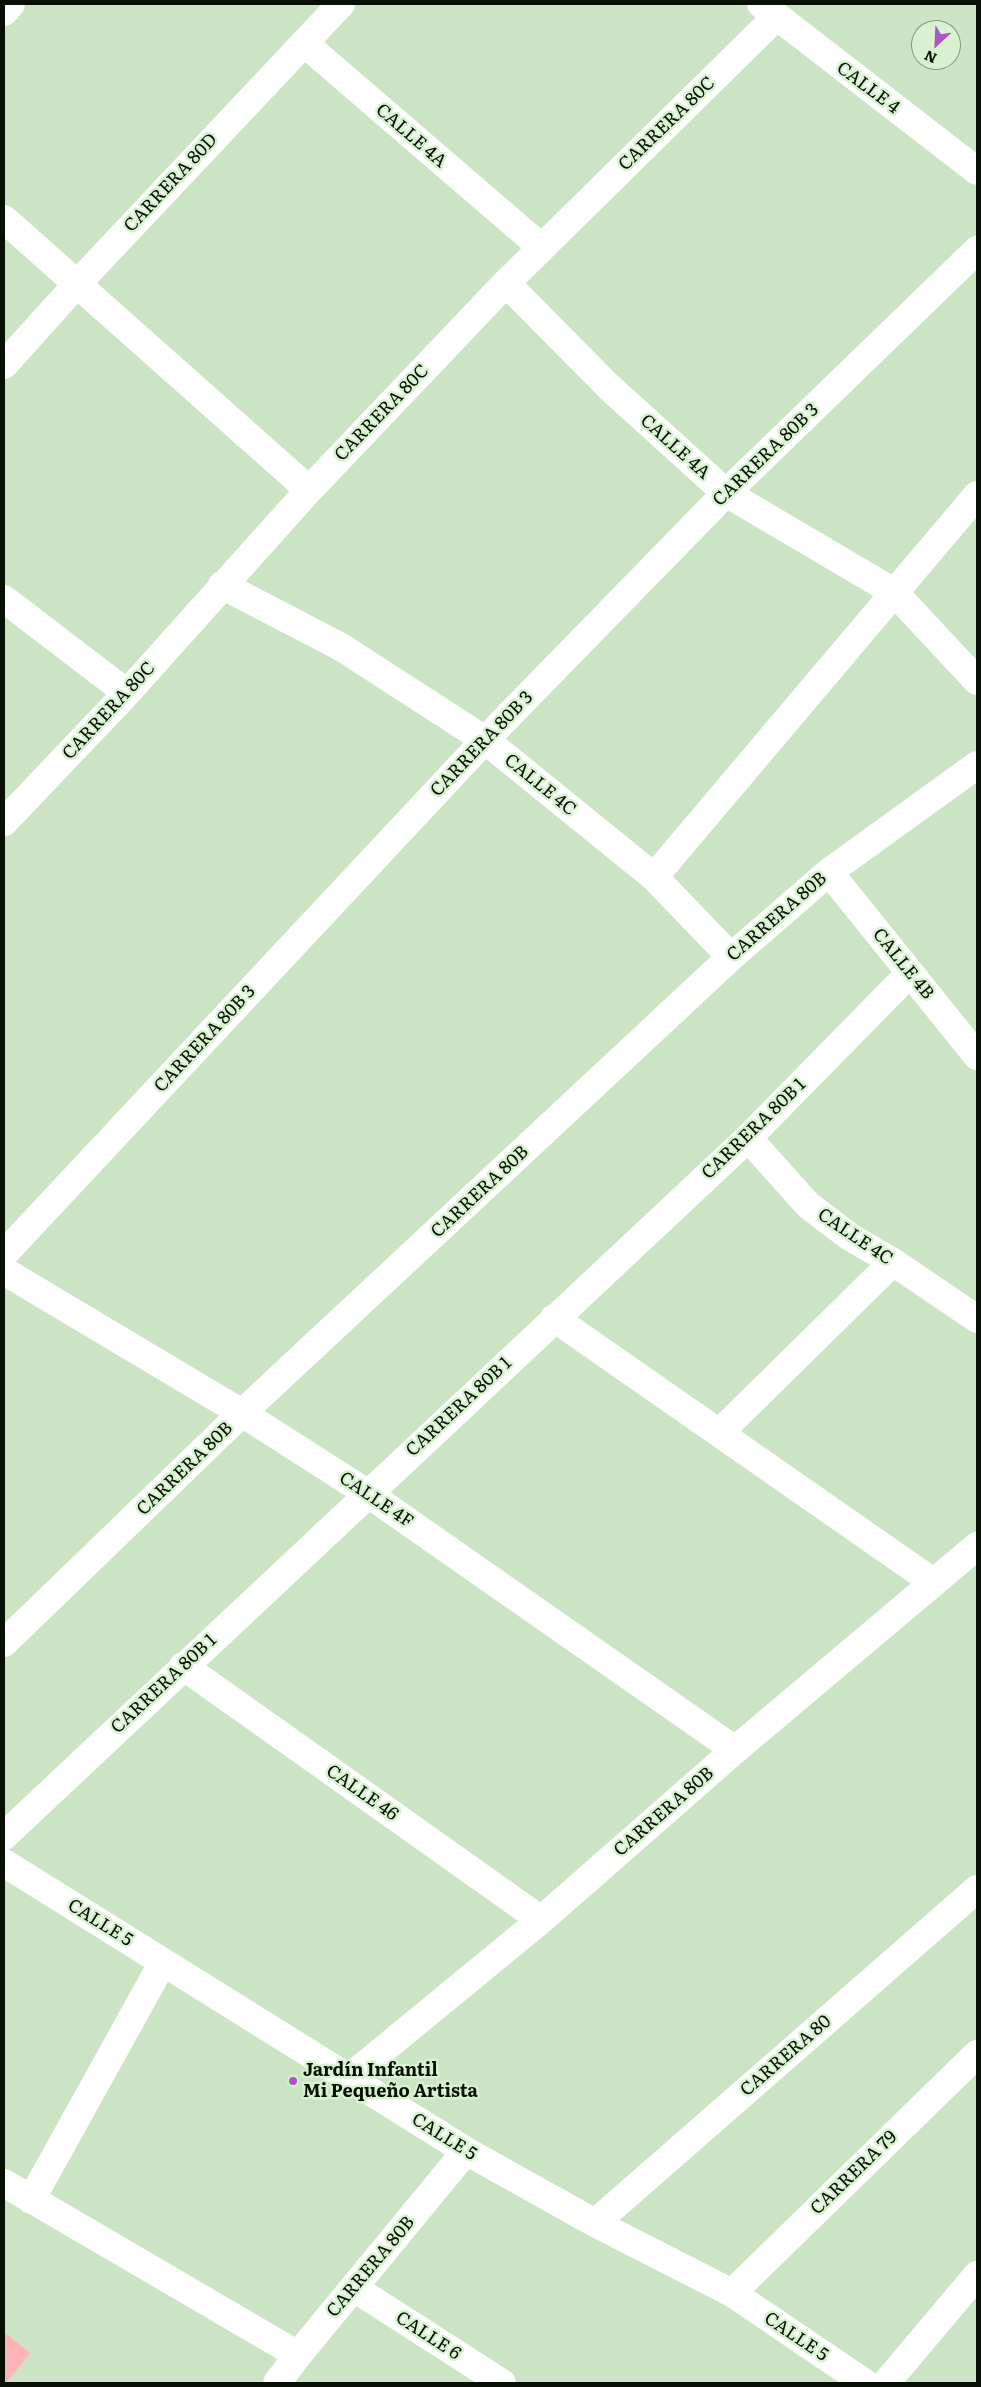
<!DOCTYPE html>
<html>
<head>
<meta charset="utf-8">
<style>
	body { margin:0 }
	#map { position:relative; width:981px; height:2387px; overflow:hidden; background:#cbe4c3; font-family:Literata,serif }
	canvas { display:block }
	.frame { position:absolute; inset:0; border:5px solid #081006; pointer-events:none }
	.north { position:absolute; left:911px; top:20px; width:50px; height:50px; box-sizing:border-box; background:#d8f1d0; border:1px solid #85977f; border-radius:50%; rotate:205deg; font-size:14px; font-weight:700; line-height:20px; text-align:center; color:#081006 }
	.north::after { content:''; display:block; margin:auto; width:18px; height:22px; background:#ab56c4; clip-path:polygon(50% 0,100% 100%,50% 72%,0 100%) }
</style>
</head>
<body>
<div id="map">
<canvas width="981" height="2387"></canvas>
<div class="frame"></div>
<div class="north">N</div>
</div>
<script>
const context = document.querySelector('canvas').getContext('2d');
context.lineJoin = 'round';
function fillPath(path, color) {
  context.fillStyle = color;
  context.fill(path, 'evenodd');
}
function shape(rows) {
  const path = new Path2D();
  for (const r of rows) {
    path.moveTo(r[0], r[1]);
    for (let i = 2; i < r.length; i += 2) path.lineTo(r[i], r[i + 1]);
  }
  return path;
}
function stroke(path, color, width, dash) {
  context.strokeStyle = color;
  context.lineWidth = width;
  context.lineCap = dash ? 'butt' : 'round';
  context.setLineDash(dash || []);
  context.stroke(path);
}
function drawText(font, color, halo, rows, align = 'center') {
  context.font = font + ' Literata,serif';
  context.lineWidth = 5;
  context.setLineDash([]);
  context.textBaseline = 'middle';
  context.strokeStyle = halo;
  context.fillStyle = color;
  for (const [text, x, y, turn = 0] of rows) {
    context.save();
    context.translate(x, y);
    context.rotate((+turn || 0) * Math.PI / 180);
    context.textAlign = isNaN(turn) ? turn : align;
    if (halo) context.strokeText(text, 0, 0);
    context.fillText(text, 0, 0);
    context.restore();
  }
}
fillPath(shape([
	[4,2332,30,2353,6,2383,4,2383]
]), '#fbb5b7');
stroke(shape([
	[761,4,977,171],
	[4,12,11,4],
	[304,43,541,247],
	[4,219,309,490],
	[506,283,609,387,726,493,894,592,977,681],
	[4,365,77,284,341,4],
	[222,585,341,647,485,740,654,877,731,957],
	[4,599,127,693],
	[4,822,127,693,309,490,506,283,776,17],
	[829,872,977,1056],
	[654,877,977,495],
	[748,1138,808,1205,850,1237,893,1262,977,1319],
	[4,1254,485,740,726,493,977,250],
	[4,1271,242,1413,367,1493,735,1750],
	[554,1318,933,1582],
	[719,1433,893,1262],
	[4,1643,242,1413,731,957,829,872,977,765],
	[183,1666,541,1920],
	[4,1836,748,1138,910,973],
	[4,1863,466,2151,595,2223,732,2293,865,2383],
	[350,2077,541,1920,735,1750,977,1546],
	[4,2183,298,2355],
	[31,2200,163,1962],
	[595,2223,977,1889],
	[354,2288,502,2383],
	[732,2293,977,2054],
	[277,2383,298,2355,466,2151],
	[886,2383,977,2275]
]), '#fff', 28);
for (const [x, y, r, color] of [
	[293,2081,5,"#ab56c4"]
]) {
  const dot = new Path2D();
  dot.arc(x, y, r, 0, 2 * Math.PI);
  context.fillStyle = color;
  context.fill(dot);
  stroke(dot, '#d8f1d0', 2);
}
drawText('18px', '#081006', '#d8f1d0', [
	["CALLE 4",868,88,37],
	["CARRERA 80C",667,124,-44],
	["CALLE 4A",411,136,41],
	["CARRERA 80D",171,183,-47],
	["CARRERA 80C",382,413,-46],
	["CALLE 4A",675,447,42],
	["CARRERA 80B 3",766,455,-44],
	["CARRERA 80C",109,711,-47],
	["CARRERA 80B 3",482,744,-46],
	["CALLE 4C",540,785,39],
	["CARRERA 80B",777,917,-41],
	["CALLE 4B",903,964,51],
	["CARRERA 80B 3",205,1039,-47],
	["CARRERA 80B 1",754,1129,-44],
	["CARRERA 80B",480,1192,-43],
	["CALLE 4C",855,1237,34],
	["CARRERA 80B 1",459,1407,-43],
	["CARRERA 80B",185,1469,-44],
	["CALLE 4F",376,1500,34],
	["CARRERA 80B 1",164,1684,-43],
	["CALLE 46",362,1793,35],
	["CARRERA 80B",664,1812,-41],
	["CALLE 5",100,1923,32],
	["CARRERA 80",786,2056,-41],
	["CALLE 5",444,2137,32],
	["CARRERA 79",854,2173,-44],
	["CARRERA 80B",371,2267,-50],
	["CALLE 6",428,2336,33],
	["CALLE 5",796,2337,34]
]);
drawText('bold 18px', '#081006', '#d8f1d0', [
	["Jardín Infantil",303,2071],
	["Mi Pequeño Artista",303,2092]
], 'left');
</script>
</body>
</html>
